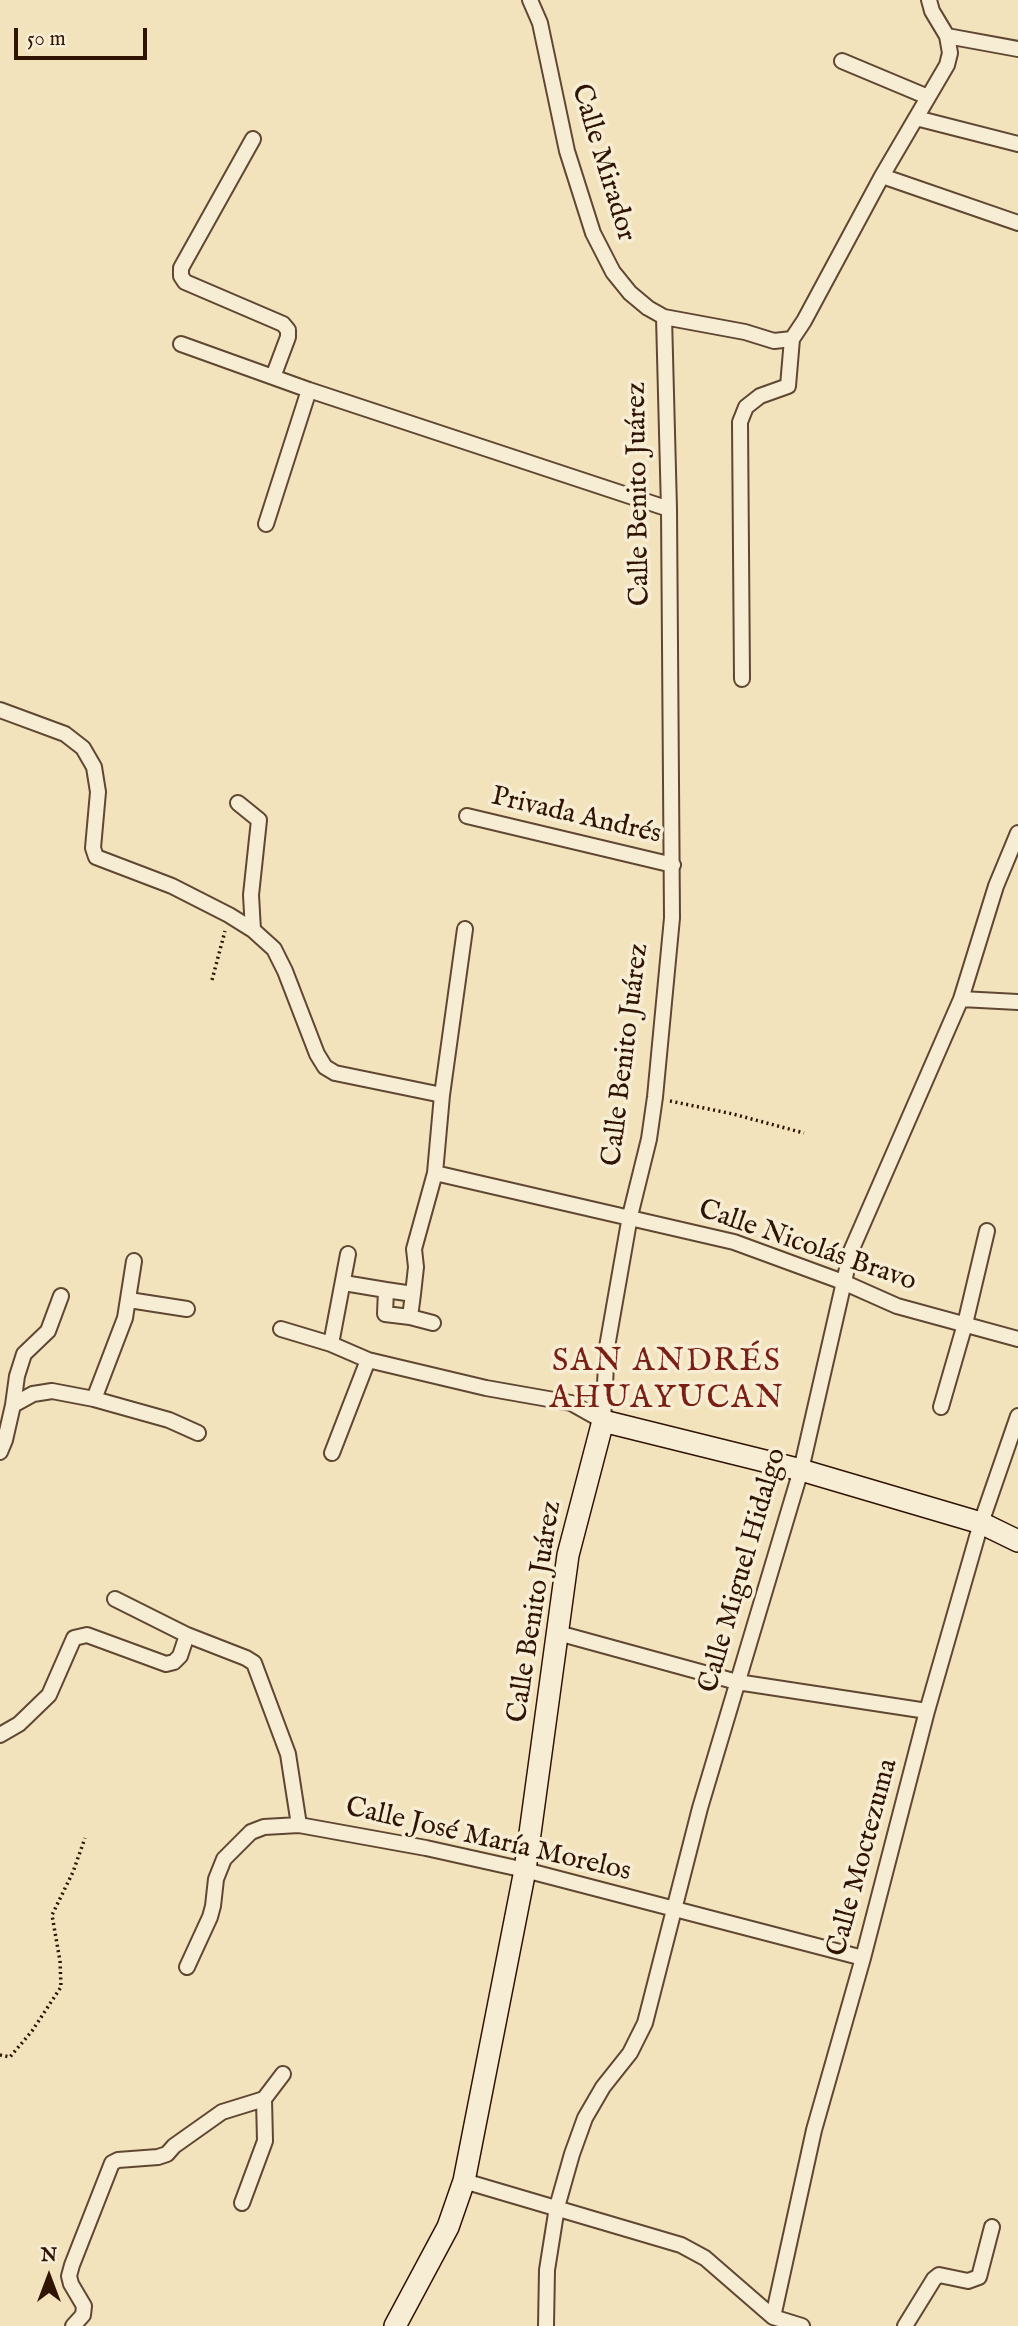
<!DOCTYPE html>
<html>
<head>
<meta charset="utf-8">
<style>
	body { margin:0 }
	#map { position:relative; width:1018px; height:2326px; overflow:hidden; background:#f2e3bd; font-family:"IM FELL English",serif }
	canvas { display:block }
	.north { position:absolute; left:14px; top:2242px; width:70px; height:70px; -webkit-text-stroke:5px #f7edd4; paint-order:stroke; rotate:0deg; font-size:19px; font-weight:700; line-height:28px; text-align:center; color:#2f1303 }
	.north::after { content:''; display:block; margin:auto; width:24px; height:32px; background:#2f1303; clip-path:polygon(50% 0,100% 100%,50% 72%,0 100%) }
	.scale { position:absolute; left:14px; top:28px; width:133px; height:32px; box-sizing:border-box; border:4px solid #2f1303; border-top:0; padding-left:9px; font-size:21px; line-height:24px; white-space:nowrap; color:#2f1303; -webkit-text-stroke:5px #f7edd4; paint-order:stroke }
</style>
</head>
<body>
<div id="map">
<canvas width="1018" height="2326"></canvas>
<div class="north">N</div>
<div class="scale">50 m</div>
</div>
<script>
const context = document.querySelector('canvas').getContext('2d');
context.lineJoin = 'round';
function shape(rows) {
  const path = new Path2D();
  for (const r of rows) {
    path.moveTo(r[0], r[1]);
    for (let i = 2; i < r.length; i += 2) path.lineTo(r[i], r[i + 1]);
  }
  return path;
}
function stroke(path, color, width, dash) {
  context.strokeStyle = color;
  context.lineWidth = width;
  context.lineCap = dash ? 'butt' : 'round';
  context.setLineDash(dash || []);
  context.stroke(path);
}
function drawText(font, color, halo, rows, align = 'center') {
  context.font = font + ' "IM FELL English",serif';
  context.lineWidth = 7;
  context.setLineDash([]);
  context.textBaseline = 'middle';
  context.strokeStyle = halo;
  context.fillStyle = color;
  for (const [text, x, y, turn = 0] of rows) {
    context.save();
    context.translate(x, y);
    context.rotate((+turn || 0) * Math.PI / 180);
    context.textAlign = isNaN(turn) ? turn : align;
    if (halo) context.strokeText(text, 0, 0);
    context.fillText(text, 0, 0);
    context.restore();
  }
}
const street = shape([
	[530,0,540,23,567,151,593,233,613,272,630,293,648,308,664,317,745,332,774,341,792,339,804,321,882,176,947,65,950,53,947,36,932,11,929,0],
	[947,36,1018,49],
	[842,61,928,97],
	[916,118,1018,144],
	[253,139,181,268,181,276,185,282,283,324,288,330,288,337,273,377],
	[882,176,1018,223],
	[181,344,309,390,669,509],
	[266,524,309,390],
	[742,679,740,422,746,407,760,396,788,386,792,339],
	[0,710,65,734,83,748,94,767,98,792,93,848,96,857,172,886,229,915,253,930,274,949,285,971,317,1054,325,1067,335,1073,442,1095,435,1173,734,1242,843,1282,897,1306,1018,1339],
	[238,803,259,820,251,895,253,930],
	[467,816,673,865],
	[961,999,1018,1002],
	[442,1095,465,929],
	[344,1283,386,1290],
	[413,1294,386,1290,385,1314,410,1317,413,1294,416,1267,414,1249,435,1173],
	[129,1300,187,1309],
	[410,1317,433,1323],
	[281,1329,331,1344,368,1360,486,1388,571,1403,603,1421,607,1347,630,1216,649,1139,655,1097,672,918,669,509,664,317],
	[331,1344,348,1254],
	[94,1399,125,1318,134,1261],
	[13,1405,17,1376,24,1354,48,1331,61,1296],
	[941,1407,965,1324,987,1231],
	[0,1452,5,1440,13,1405,33,1394,52,1391,94,1399,169,1420,198,1433],
	[332,1453,368,1360],
	[115,1599,187,1635,246,1658,254,1663,288,1754,299,1825],
	[558,1633,737,1682,927,1711],
	[0,1735,19,1724,49,1695,74,1638,87,1635,166,1664,174,1662,180,1656,187,1635],
	[187,1967,210,1917,213,1906,216,1879,224,1859,251,1832,264,1827,299,1825,426,1848,525,1870,863,1958],
	[264,2099,283,2074],
	[464,2181,681,2245,705,2258,773,2317,802,2326],
	[773,2317,814,2130,863,1958,927,1711,981,1523,1018,1416],
	[73,2326,83,2315,84,2306,71,2284,69,2276,72,2265,112,2163,118,2160,158,2157,167,2154,174,2146,222,2112,264,2099,265,2141,242,2203],
	[546,2326,547,2270,557,2207,572,2154,585,2118,603,2087,630,2053,645,2023,700,1808,801,1470,851,1251,961,999,996,886,1018,833],
	[905,2326,934,2279,939,2275,968,2281,979,2277,992,2227]
]);
const secondary = shape([
	[395,2326,448,2227,464,2181,525,1870,568,1555,603,1421,801,1470,981,1523,1018,1541]
]);
stroke(street, '#604732', 18);
stroke(secondary, '#2f1303', 24);
stroke(shape([
	[212,980,225,931],
	[670,1101,733,1114,804,1133],
	[0,2055,10,2057,32,2031,61,1987,60,1961,52,1915,73,1872,85,1838]
]), '#2f1303', 3.5, [2, 3.5]);
stroke(street, '#f7edd4', 14);
stroke(secondary, '#f7edd4', 21);
drawText('28px', '#2f1303', '#f7edd4', [
	["Calle Mirador",602,163,73],
	["Calle Benito Juárez",640,494,-91],
	["Privada Andrés",576,817,13],
	["Calle Benito Juárez",627,1055,-83],
	["Calle Nicolás Bravo",807,1247,19],
	["Calle Miguel Hidalgo",744,1571,-74],
	["Calle Benito Juárez",536,1612,-81],
	["Calle José María Morelos",488,1841,13],
	["Calle Moctezuma",864,1858,-75]
]);
context.letterSpacing = '2px';
drawText('32px', '#7a1f14', '#f7edd4', [
	["SAN ANDRÉS",667,1363],
	["AHUAYUCAN",667,1400]
]);
context.letterSpacing = '0px';
</script>
</body>
</html>
